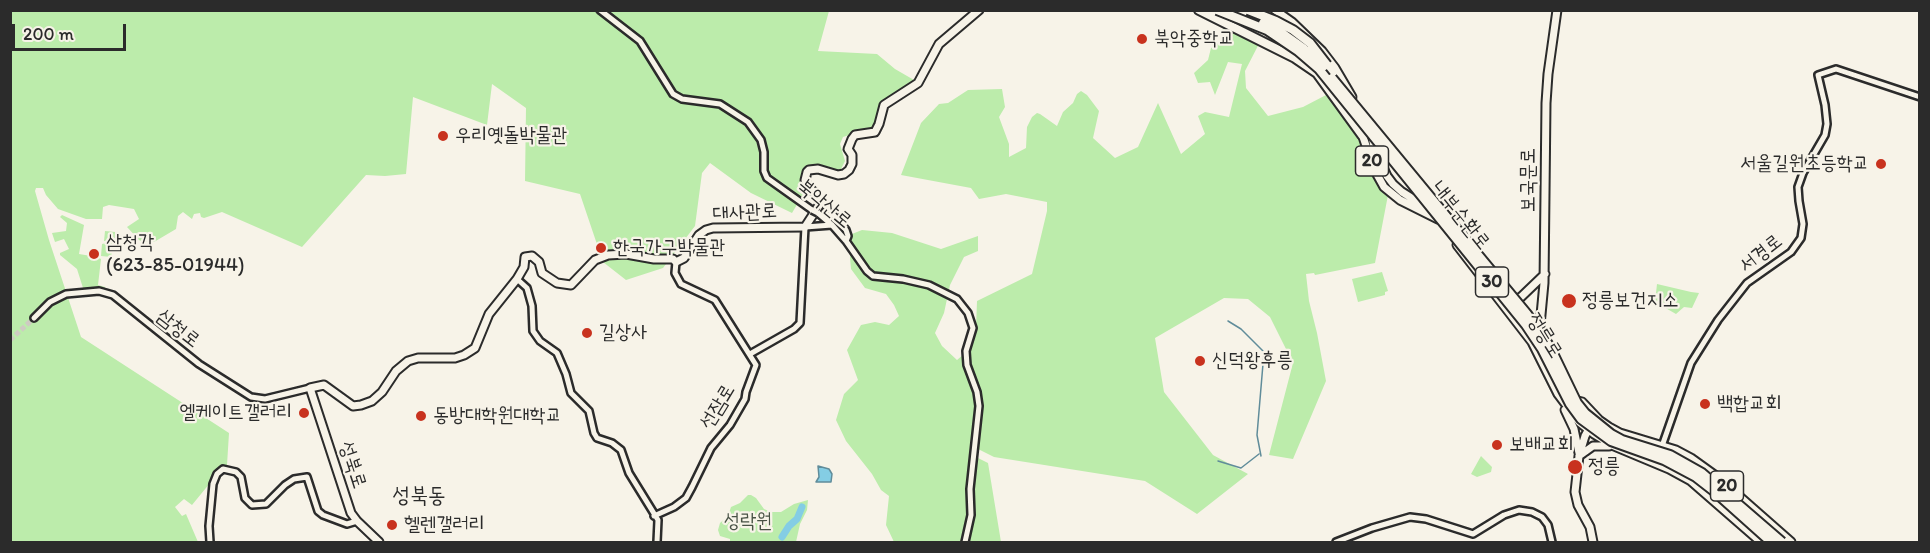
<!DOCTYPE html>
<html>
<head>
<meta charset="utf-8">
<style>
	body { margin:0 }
	#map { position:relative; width:1930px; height:553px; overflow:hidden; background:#f7f3e8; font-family:Itim,sans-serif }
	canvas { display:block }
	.frame { position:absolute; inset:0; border:12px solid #2b2b2b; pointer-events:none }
	.scale { position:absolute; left:12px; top:24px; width:114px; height:27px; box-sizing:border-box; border:3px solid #2b2b2b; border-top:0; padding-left:8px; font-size:18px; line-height:21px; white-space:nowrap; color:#2b2b2b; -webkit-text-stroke:4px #f7f3e8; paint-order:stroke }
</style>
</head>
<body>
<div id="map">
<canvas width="1930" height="553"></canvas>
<div class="frame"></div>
<div class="scale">200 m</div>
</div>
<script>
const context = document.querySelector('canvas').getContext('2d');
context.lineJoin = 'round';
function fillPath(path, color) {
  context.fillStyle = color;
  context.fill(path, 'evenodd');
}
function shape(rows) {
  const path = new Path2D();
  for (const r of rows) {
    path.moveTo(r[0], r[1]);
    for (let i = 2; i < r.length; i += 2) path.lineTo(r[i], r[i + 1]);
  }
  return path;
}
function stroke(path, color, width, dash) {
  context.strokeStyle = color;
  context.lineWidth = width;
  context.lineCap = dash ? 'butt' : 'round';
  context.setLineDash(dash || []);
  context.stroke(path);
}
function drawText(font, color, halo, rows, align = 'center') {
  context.font = font + ' Itim,"Poor Story",sans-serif';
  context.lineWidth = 4.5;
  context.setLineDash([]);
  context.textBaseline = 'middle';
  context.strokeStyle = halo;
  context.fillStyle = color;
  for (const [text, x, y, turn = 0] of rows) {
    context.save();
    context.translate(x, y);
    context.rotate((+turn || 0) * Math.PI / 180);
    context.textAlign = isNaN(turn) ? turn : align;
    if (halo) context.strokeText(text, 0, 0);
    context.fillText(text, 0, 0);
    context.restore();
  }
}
fillPath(shape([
	[10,11,829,11,818,51,877,54,895,69,914,80,882,101,877,119,871,128,843,137,840,144,845,161,841,169,834,172,820,167,808,166,801,173,810,196,802,196,792,213,751,193,710,163,702,173,695,226,663,268,626,280,603,262,580,194,525,181,526,108,492,84,487,125,413,97,406,174,385,176,366,175,302,247,222,212,204,218,201,217,200,213,194,214,192,219,183,212,178,216,176,229,154,242,143,242,139,240,127,227,139,219,134,209,109,205,103,207,102,219,86,219,58,209,46,195,43,188,36,188,35,191,49,240,81,337,229,433,227,465,219,467,214,474,210,483,192,505,184,499,175,507,182,516,186,514,198,542,11,542],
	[1233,23,1263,36,1245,71,1246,88,1268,116,1303,107,1328,94,1361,144,1370,172,1388,195,1375,263,1315,275,1314,273,1306,274,1309,301,1317,333,1326,381,1293,459,1269,455,1293,363,1270,317,1248,299,1224,298,1155,338,1164,392,1213,455,1248,474,1197,514,1145,481,994,457,978,449,972,442,970,454,988,463,1001,542,894,542,886,525,889,496,881,490,872,474,846,441,836,420,844,394,858,380,847,350,861,325,875,322,889,325,899,316,894,305,886,294,865,288,851,269,850,258,852,234,862,230,892,233,941,249,978,236,978,251,964,257,950,285,944,313,935,333,942,346,957,360,971,348,976,328,977,301,1032,274,1047,211,1047,202,1006,194,979,199,971,188,901,175,921,123,939,104,948,103,968,90,1002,89,1005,107,999,117,1009,144,1009,157,1026,148,1027,127,1032,117,1037,113,1040,114,1057,126,1063,112,1073,103,1077,94,1081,91,1087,95,1099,111,1093,138,1115,158,1138,147,1158,103,1181,154,1205,134,1198,116,1205,112,1229,117,1242,64,1228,62,1215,95,1210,82,1198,83,1194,73,1208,60,1211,48,1221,41,1222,37,1226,35,1220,31],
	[62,215,84,225,79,254,97,257,101,259,98,285,105,287,105,290,83,288,77,269,60,255,60,253,69,249,64,239,55,242,52,233,66,231,67,223,60,217],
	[105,231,115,232,115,245,113,246,111,257,101,256,102,244,111,242,104,241],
	[1382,272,1388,291,1385,292,1385,295,1358,302,1352,279],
	[1657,284,1691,292,1699,293,1692,308,1684,307,1676,314,1655,302],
	[1481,456,1492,467,1491,472,1477,477,1471,474],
	[748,495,751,495,756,498,764,509,771,512,781,512,794,504,808,500,807,510,800,524,796,542,730,542,730,539,720,536,718,530,720,523,728,516,731,507,740,503]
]), '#bcecab');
const water = shape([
	[818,466,829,469,832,474,831,482,816,482,819,477,818,466]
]);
fillPath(water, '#84cde4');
stroke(water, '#608c9a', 1.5);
stroke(shape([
	[1228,321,1241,329,1264,352,1257,435,1261,456],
	[1218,461,1241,468,1259,454]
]), '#608c9a', 1.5);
stroke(shape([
	[782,537,789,526,797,519,802,507]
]), '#84cde4', 7);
stroke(shape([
	[10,340,34,318]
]), '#cecbc2', 5, [5, 2.5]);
const minor = shape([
	[600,10,640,41,673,94,682,99,720,104,748,122,761,140,764,152,764,171,767,178,812,210],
	[822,201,846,230,848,236,846,241],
	[818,213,832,225,846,241,867,271,873,276,903,279,929,285,957,299,968,313,973,328,966,351,967,365,977,392,979,406,970,489,971,515,965,542],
	[517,279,527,288,532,306,533,331,540,341,557,353,566,374,571,393,589,411,594,433,597,438,612,443,621,450,629,473,658,520,657,542],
	[34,318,50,302,66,294,99,291,113,295,199,364,251,397,265,399,310,388],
	[750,354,794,329,800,323,805,227,832,225],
	[1661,449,1691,363,1718,320,1747,283,1791,252,1801,238,1803,224,1799,201,1798,187,1803,173,1825,135,1827,124,1825,105,1818,75,1836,69,1920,97],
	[654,516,674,507,686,498,692,487,711,448,730,425,745,399,746,392,756,365,715,300,681,284,675,273,676,262],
	[210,542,209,526,213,484,217,474,223,469,236,472,241,477,245,498,252,505,266,504,285,485,294,479,307,477,318,511,323,515,347,524,357,521],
	[1336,542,1372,528,1410,517,1426,519,1473,534,1504,515,1519,510,1532,512,1542,517,1548,525,1552,542]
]);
const major = shape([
	[1208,10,1223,14,1252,12],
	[1275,10,1292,22,1322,51,1335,68,1352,97],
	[1361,131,1374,169,1384,187,1400,200,1438,219],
	[1372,134,1374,148,1387,176,1393,184,1402,192,1432,211],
	[1457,245,1532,342,1558,394,1579,422,1594,434,1614,446,1669,469,1691,481,1761,542],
	[1513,301,1521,297,1545,274],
	[1539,336,1544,283,1546,103,1548,74,1557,10],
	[1574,400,1582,402,1599,420,1609,427,1620,433,1676,450,1691,458,1716,476,1791,542],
	[1565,410,1574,429,1579,453],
	[1590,427,1585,436,1579,456,1575,492,1578,505,1590,527,1593,542],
	[1579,456,1593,446,1609,446],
	[379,542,357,521,351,513,310,388,324,385,353,406,361,405,372,401,382,392,396,371,408,361,418,358,455,358,464,355,475,348,489,314,517,279,524,267,525,257,532,256,539,262,542,273,557,283,571,285,595,260,608,255,626,254,654,259,673,259,676,262,684,258,699,235,706,230,713,228,805,227,822,201,807,185,805,180,807,172,809,170,818,169,838,175,844,174,849,170,852,164,852,155,848,149,852,139,855,135,875,132,879,124,884,105,918,83,939,44,979,10]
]);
const highway = shape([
	[1199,10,1295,58,1317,73,1362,135],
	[1327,65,1339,82]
]);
stroke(minor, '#2b2b2b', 10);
stroke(major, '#2b2b2b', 11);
stroke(highway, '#2b2b2b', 12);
stroke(minor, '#f7f3e8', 5);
stroke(major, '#f7f3e8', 7);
stroke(highway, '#f7f3e8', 8);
const minorBridge = shape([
	[812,210,818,213]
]);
const highwayBridge = shape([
	[1217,10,1267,30,1298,51,1319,69,1526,325,1542,349,1570,404,1581,419,1611,441,1664,460,1696,477,1714,491,1771,542],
	[1248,10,1276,21,1293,30,1310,43,1327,65],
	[1263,23,1282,33,1303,48,1323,67],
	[1332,78,1527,314,1550,347,1577,403,1585,413,1611,434,1622,440,1670,455,1702,473,1782,542]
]);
stroke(minorBridge, '#2b2b2b', 10, []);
stroke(highwayBridge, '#2b2b2b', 12, []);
stroke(minorBridge, '#f7f3e8', 5);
stroke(highwayBridge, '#f7f3e8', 8);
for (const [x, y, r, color] of [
	[1142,39,6,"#c8321e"],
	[443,136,6,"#c8321e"],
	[1881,164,6,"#c8321e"],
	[601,248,6,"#c8321e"],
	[94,254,6,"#c8321e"],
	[1569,301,8,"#c8321e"],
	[587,333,6,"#c8321e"],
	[1200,361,6,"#c8321e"],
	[1705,404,6,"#c8321e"],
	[304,413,6,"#c8321e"],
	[421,416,6,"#c8321e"],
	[1497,445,6,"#c8321e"],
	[1575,467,8,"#c8321e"],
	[392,525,6,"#c8321e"]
]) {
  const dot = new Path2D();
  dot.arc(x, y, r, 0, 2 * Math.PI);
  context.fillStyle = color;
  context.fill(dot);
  stroke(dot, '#f7f3e8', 2);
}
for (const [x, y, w] of [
	[1372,161,33],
	[1492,282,33],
	[1727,486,33]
]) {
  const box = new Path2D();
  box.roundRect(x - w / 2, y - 15, w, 30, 4.5);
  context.fillStyle = '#f7f3e8';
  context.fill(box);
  stroke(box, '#2b2b2b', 1.5);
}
drawText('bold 18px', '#2b2b2b', null, [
	["20",1372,161],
	["30",1492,282],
	["20",1727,486]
]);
drawText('20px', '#2b2b2b', '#f7f3e8', [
	["북악중학교",1154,39],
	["우리옛돌박물관",455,136],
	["서울길원초등학교",1869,164,"right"],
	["삼청각",106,243],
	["(623-85-01944)",106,266],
	["한국가구박물관",613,248],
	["정릉보건지소",1582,301],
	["길상사",599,333],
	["신덕왕후릉",1212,361],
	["백합교회",1717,404],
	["엘케이트갤러리",292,413,"right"],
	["동방대학원대학교",433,416],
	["보배교회",1509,445],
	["정릉",1588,467],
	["헬렌갤러리",404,525]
], 'left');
drawText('20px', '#2b2b2b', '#f7f3e8', [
	["보국문로",1529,180,-90],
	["북악산로",824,204,40],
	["대사관로",745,213,-3],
	["내부순환로",1460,216,51],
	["서경로",1761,254,-38],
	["삼청로",178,329,38],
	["정릉로",1544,336,58],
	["선잠로",718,407,-59],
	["성북로",352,465,72]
]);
drawText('20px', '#485245', '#f7f3e8', [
	["성락원",748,522]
]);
drawText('22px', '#2b2b2b', '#f7f3e8', [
	["성북동",419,496]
]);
</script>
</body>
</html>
